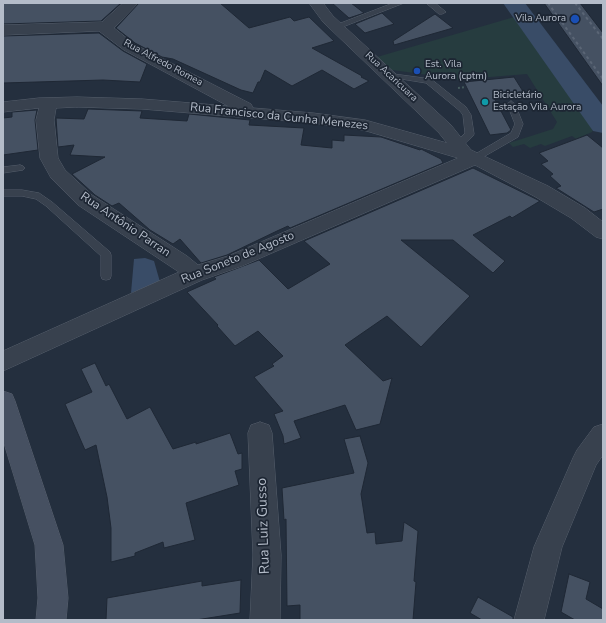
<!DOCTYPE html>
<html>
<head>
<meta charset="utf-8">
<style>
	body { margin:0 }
	#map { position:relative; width:606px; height:623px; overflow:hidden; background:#242f3e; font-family:"Nunito Sans",sans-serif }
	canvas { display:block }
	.frame { position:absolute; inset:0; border:4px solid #b4bcc9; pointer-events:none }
</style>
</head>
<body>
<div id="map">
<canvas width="606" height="623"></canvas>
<div class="frame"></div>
</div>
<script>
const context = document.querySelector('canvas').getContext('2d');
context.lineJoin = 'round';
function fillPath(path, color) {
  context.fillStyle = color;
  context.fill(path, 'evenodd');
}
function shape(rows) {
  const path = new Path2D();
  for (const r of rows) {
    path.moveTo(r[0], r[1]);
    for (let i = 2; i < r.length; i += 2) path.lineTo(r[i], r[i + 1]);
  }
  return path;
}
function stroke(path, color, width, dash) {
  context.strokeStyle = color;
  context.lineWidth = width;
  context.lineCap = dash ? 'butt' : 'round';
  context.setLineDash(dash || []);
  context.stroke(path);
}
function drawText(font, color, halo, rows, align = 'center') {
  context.font = font + ' "Nunito Sans",sans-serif';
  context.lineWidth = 3.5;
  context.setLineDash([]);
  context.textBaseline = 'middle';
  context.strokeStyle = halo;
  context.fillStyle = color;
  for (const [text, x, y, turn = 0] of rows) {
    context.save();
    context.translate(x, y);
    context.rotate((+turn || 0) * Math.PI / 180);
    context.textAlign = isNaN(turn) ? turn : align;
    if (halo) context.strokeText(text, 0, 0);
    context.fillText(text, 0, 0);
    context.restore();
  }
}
fillPath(shape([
	[521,15,594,126,592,132,576,139,572,136,545,146,541,144,530,148,524,144,513,147,509,143,553,129,557,122,527,74,453,80,451,78,392,70,377,57]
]), '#263c3f');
fillPath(shape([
	[145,258,154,261,160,282,131,293,134,259]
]), '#394c67');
fillPath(shape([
	[503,3,525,3,603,106,603,133,593,131,503,3]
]), '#394c67');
const building = shape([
	[3,3,121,3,101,21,3,24,3,3],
	[139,3,220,3,249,28,290,17,294,21,309,17,334,41,312,48,362,76,361,77,369,81,354,89,322,70,292,86,265,70,260,82,258,82,253,93,241,90,173,59,162,57,135,43,116,28,139,3],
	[332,3,351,3,364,13,349,18,332,3],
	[544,3,580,3,603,33,603,86,544,3],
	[382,13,394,24,365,33,355,24,382,13],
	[435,14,453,28,394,45,393,41,435,14],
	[99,33,123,51,147,64,140,82,103,80,3,83,3,36,99,33],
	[514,77,524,93,493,96,511,130,507,133,490,135,464,82,514,77],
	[88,109,142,111,140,118,187,121,189,114,250,120,249,125,304,128,301,145,332,148,332,140,344,141,344,135,381,137,420,150,421,149,441,159,443,163,290,228,288,226,277,231,227,255,201,263,180,239,173,244,150,230,119,203,112,206,95,195,72,174,105,157,70,155,74,145,58,147,56,118,84,119,88,109],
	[37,110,35,120,38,150,3,155,3,118,12,117,12,112,37,110],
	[587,135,603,148,603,209,594,212,556,188,561,186,550,176,553,174,541,164,548,161,539,153,587,135],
	[473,168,540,201,512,218,510,216,473,235,505,261,493,273,453,240,401,240,470,296,421,347,387,316,345,345,383,381,392,378,380,424,356,430,345,405,294,421,301,438,284,444,283,436,274,414,283,411,254,377,274,366,272,364,283,356,258,331,235,346,217,326,218,325,187,292,216,279,214,277,259,260,288,289,330,264,304,241,473,168],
	[95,363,106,386,109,384,127,419,150,407,173,449,196,442,196,444,230,433,238,454,242,453,242,469,235,471,239,485,186,503,195,540,164,548,163,542,135,553,135,556,111,562,111,528,107,497,96,445,85,450,65,404,92,392,81,369,95,363],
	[360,436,368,463,361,494,367,533,375,532,376,544,402,541,404,522,418,531,414,581,416,582,413,620,300,620,300,605,287,606,286,519,284,520,282,488,354,473,344,439,360,436],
	[569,574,590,582,586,599,603,609,603,620,575,620,561,612,569,574],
	[241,580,240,613,196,620,106,620,107,598,202,581,202,586,241,580],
	[478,597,513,617,513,620,482,620,470,613,478,597]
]);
fillPath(building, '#455162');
stroke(building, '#1f2835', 1);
const service = shape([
	[393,3,404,3,340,28,337,28,333,26,393,3],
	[426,3,435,3,446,12,442,14,439,14,426,3],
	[386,73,431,79,466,107,471,115,474,134,473,136,461,147,455,147,454,145,455,143,465,133,463,115,460,111,426,83,389,77,386,77,386,73],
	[511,101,515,104,523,124,518,137,478,160,472,160,470,158,472,156,511,133,515,124,507,104,511,101],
	[20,165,23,166,25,168,23,170,3,173,3,167,20,165],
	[3,190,22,190,39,193,52,202,110,252,111,255,111,276,110,279,106,280,102,279,101,276,101,256,46,206,36,199,22,196,3,196,3,190]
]);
const minor = shape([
	[123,3,138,3,114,28,134,44,251,104,253,108,313,113,365,120,447,143,439,133,323,22,309,3,323,3,333,16,451,125,471,150,548,186,585,208,603,222,603,239,596,237,571,218,534,196,475,165,242,266,202,280,3,371,3,351,179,272,78,205,51,178,40,158,36,120,39,108,3,112,3,102,39,98,77,97,142,99,228,106,124,50,99,31,3,35,3,25,102,22,123,3],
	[77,107,142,109,313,123,363,130,458,158,228,256,198,265,187,256,92,195,65,170,58,158,54,120,56,108,77,107],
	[260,422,269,425,272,433,281,555,280,620,250,620,253,555,248,433,251,425,260,422],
	[603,424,603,455,596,465,562,547,544,620,514,620,534,547,573,458,577,450,594,427,603,424]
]);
const secondary = shape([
	[3,391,12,394,15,401,63,545,68,598,66,620,36,620,38,598,35,545,3,440,3,391]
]);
stroke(service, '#565f6c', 1);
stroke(minor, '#565f6c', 1);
stroke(secondary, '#565f6c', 1);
stroke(shape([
	[458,88,466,87]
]), '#44595c', 2, [2, 2]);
fillPath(service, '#38414e');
fillPath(minor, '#38414e');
fillPath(secondary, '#465061');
stroke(shape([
	[548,3,603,79],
	[575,3,603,39]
]), '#5a6575', 2, [3, 3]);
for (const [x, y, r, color] of [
	[575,19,5,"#1a4fb4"],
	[417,71,4,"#1a4fb4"],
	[485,102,4,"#0f9aa8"]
]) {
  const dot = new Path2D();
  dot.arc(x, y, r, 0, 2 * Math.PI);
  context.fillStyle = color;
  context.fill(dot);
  stroke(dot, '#1d2633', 1.5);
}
drawText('10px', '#b4bcc9', '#1d2633', [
	["Vila Aurora",566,19,"right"],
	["Est. Vila",425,65],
	["Aurora (cptm)",425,77],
	["Bicicletário",493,96],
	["Estação Vila Aurora",493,108]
], 'left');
drawText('10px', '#b4bcc9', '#1d2633', [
	["Rua Alfredo Romea",163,63,28],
	["Rua Acaricuara",391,77,43]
]);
drawText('12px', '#b4bcc9', '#1d2633', [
	["Rua Francisco da Cunha Menezes",279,117,6],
	["Rua Antônio Parran",125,225,34],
	["Rua Soneto de Agosto",238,258,-22]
]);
drawText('14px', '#b4bcc9', '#1d2633', [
	["Rua Luiz Gusso",264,526,-92]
]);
</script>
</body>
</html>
